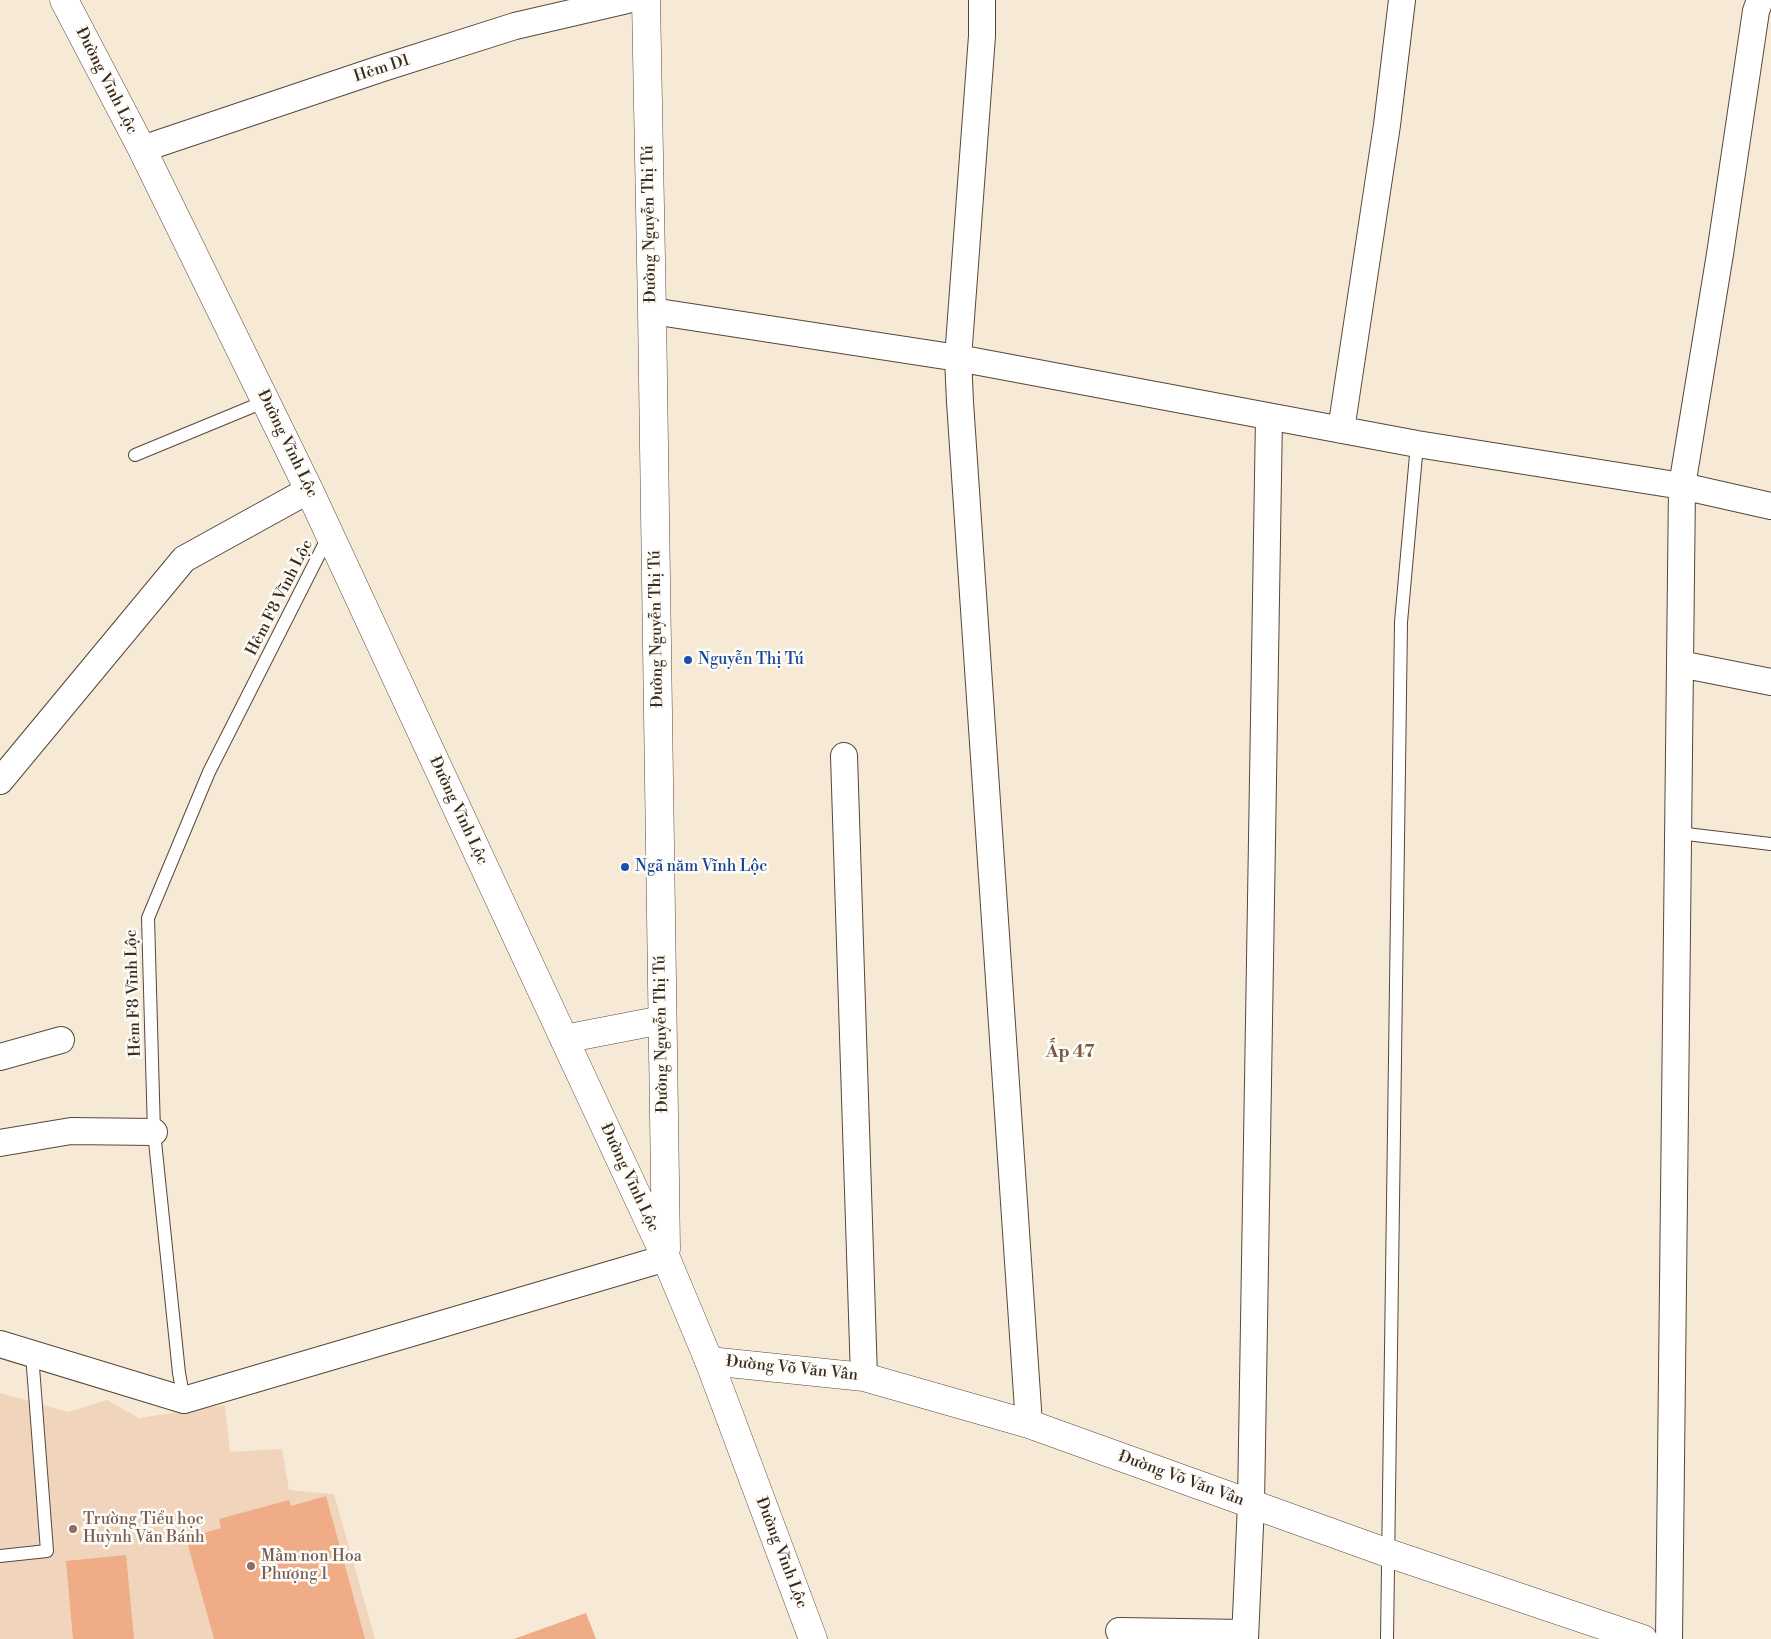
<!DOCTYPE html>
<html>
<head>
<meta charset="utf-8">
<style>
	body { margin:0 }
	canvas { display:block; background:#f6ead6 }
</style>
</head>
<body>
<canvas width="1771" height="1639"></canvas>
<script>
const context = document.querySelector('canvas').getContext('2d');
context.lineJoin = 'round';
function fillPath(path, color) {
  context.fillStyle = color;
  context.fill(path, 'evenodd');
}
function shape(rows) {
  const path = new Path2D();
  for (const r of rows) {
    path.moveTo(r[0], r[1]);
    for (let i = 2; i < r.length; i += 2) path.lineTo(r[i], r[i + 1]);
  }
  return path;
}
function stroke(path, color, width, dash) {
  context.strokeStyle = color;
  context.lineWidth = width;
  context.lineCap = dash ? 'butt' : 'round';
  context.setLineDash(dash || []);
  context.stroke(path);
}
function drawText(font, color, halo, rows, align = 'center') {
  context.font = font + ' "Libre Bodoni",serif';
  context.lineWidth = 5;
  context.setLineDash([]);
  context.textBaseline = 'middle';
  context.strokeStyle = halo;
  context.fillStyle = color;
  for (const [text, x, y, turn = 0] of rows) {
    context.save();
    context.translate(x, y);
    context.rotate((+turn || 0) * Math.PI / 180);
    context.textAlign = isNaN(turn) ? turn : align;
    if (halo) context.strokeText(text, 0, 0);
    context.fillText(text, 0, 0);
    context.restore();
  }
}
fillPath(shape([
	[0,1393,68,1412,107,1400,139,1418,225,1405,230,1452,282,1449,289,1490,334,1494,375,1639,0,1639]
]), '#f0d5bc');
fillPath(shape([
	[326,1496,365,1639,214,1639,186,1538,221,1528,219,1519,289,1500,291,1506],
	[126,1555,134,1639,73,1639,66,1561],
	[586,1613,596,1639,514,1639]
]), '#efac86');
const service = shape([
	[135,455,266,401],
	[1678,833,1771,844],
	[184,1400,179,1373,154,1132,148,918,209,772,329,535],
	[0,1556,47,1551,32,1354],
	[1387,1639,1401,622,1417,444]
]);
const minor = shape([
	[982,0,982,36,958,358,960,402,1029,1424],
	[142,149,383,68,515,26,627,0],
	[652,311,958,358,1417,444,1682,486,1771,506],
	[1341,430,1387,125,1402,0],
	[1680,664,1771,682],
	[844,756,864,1377],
	[0,781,184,559,309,490],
	[0,1057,61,1040],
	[0,1143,71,1131,154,1132],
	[0,1344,184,1400,666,1258],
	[1119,1631,1245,1633],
	[1245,1639,1251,1504,1269,417],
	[1669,1639,1682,486,1720,254,1756,11,1760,0]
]);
const tertiary = shape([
	[709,1361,864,1377,1029,1424,1388,1553,1643,1639]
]);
const secondary = shape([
	[64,0,142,149,309,490,666,1258,709,1361,813,1639],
	[646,0,652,311,666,1249],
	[564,1039,662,1020]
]);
stroke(service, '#57473a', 14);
stroke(minor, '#57473a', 28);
stroke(tertiary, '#57473a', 29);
stroke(secondary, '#57473a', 29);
stroke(service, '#fff', 12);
stroke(minor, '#fff', 26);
stroke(tertiary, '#fff', 28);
stroke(secondary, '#fff', 28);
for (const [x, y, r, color] of [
	[688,660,5,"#1a4fb4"],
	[625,867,5,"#1a4fb4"],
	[73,1529,5,"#8d6e63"],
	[251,1566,5,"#8d6e63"]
]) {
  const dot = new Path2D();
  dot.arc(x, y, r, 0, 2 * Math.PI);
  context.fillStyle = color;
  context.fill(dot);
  stroke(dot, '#fdfcf7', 2);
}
drawText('16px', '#3b2a1e', '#fdfcf7', [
	["Hẻm D1",382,69,-18],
	["Đường Vĩnh Lộc",106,81,63],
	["Đường Nguyễn Thị Tú",650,224,-91],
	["Đường Vĩnh Lộc",287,444,64],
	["Hẻm F8 Vĩnh Lộc",280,598,-63],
	["Đường Nguyễn Thị Tú",657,629,-91],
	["Đường Vĩnh Lộc",458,811,65],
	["Hẻm F8 Vĩnh Lộc",134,993,-92],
	["Đường Nguyễn Thị Tú",662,1034,-91],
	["Đường Vĩnh Lộc",629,1178,65],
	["Đường Võ Văn Vân",792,1369,6],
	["Đường Võ Văn Vân",1181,1479,20],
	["Đường Vĩnh Lộc",781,1553,69]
]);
drawText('16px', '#164399', '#fdfcf7', [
	["Nguyễn Thị Tú",698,660],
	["Ngã năm Vĩnh Lộc",635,867]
], 'left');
drawText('16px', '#785e54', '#fdfcf7', [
	["Trường Tiểu học",83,1520],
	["Huỳnh Văn Bánh",83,1538],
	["Mầm non Hoa",261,1557],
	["Phượng 1",261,1575]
], 'left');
drawText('bold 18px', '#7a5842', '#fdfcf7', [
	["Ấp 47",1070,1053]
]);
</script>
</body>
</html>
